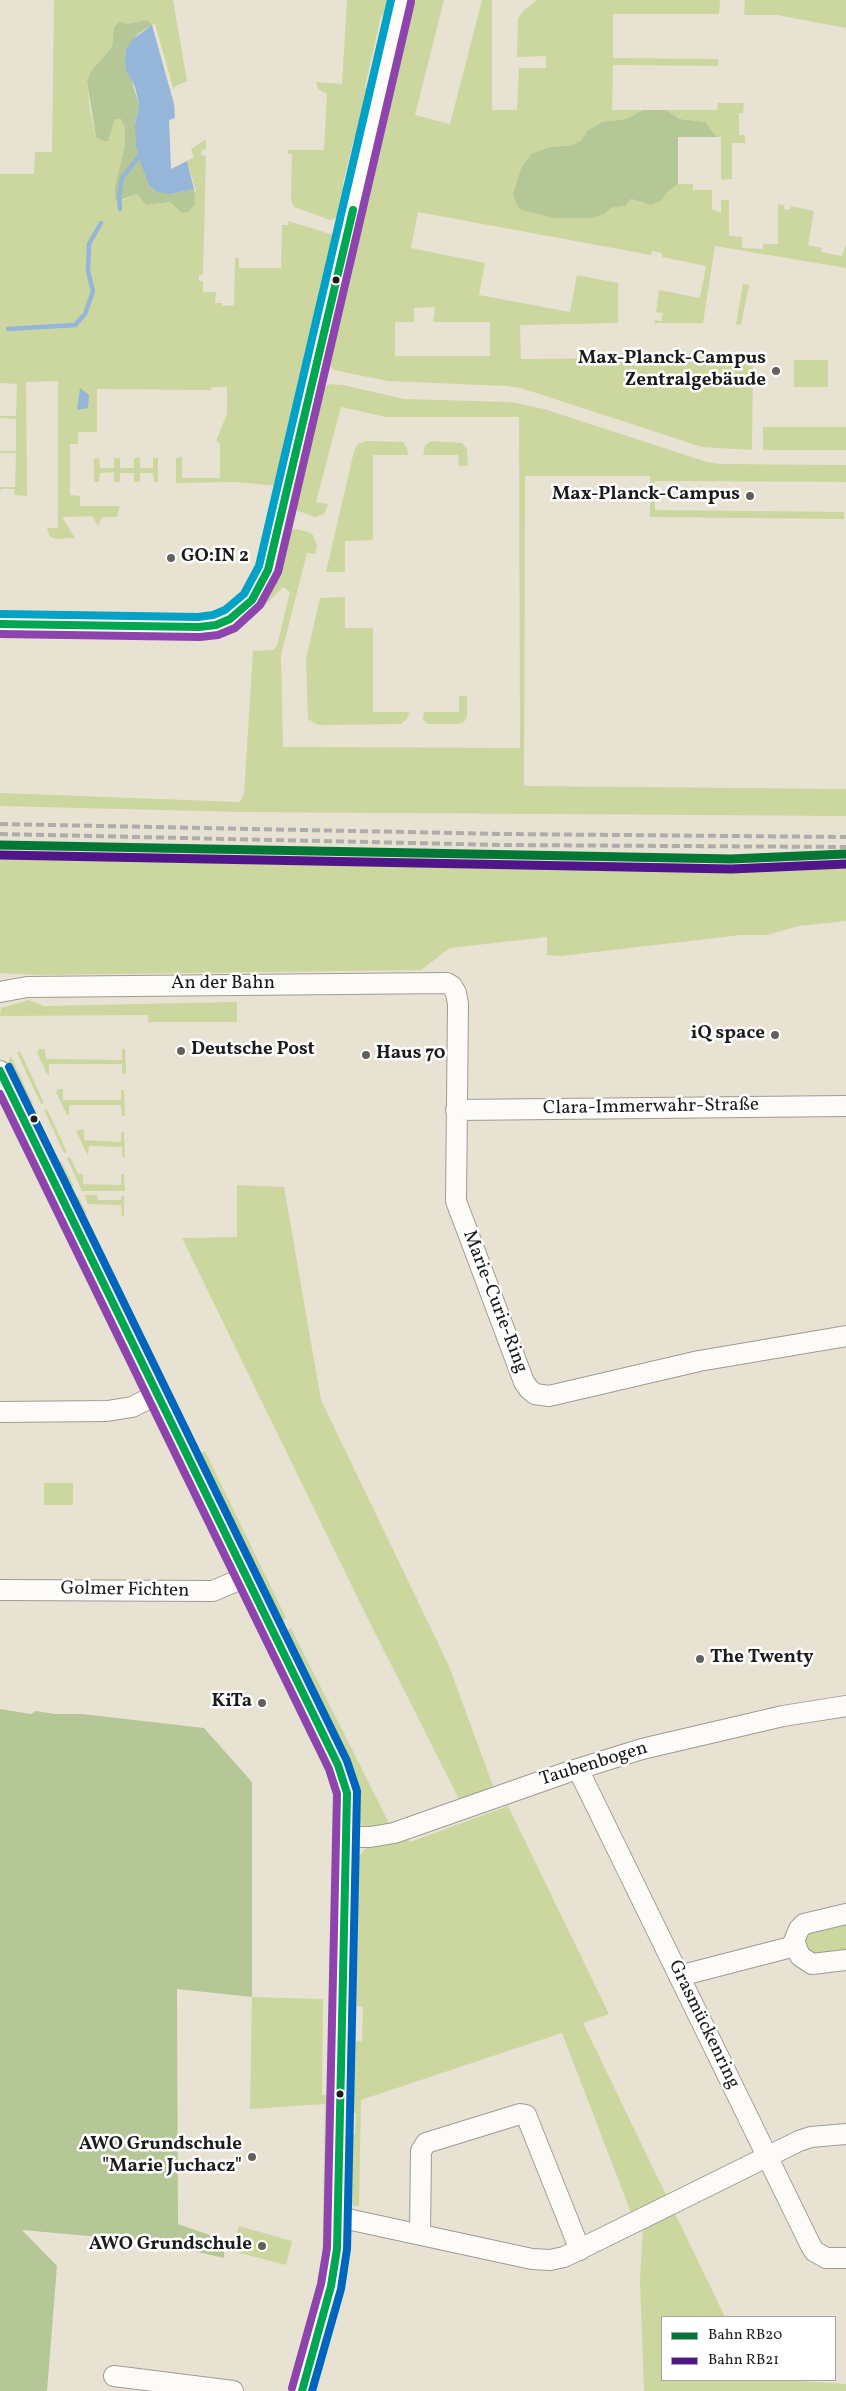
<!DOCTYPE html>
<html>
<head>
<meta charset="utf-8">
<style>
	body { margin:0 }
	#map { position:relative; width:846px; height:2391px; overflow:hidden; background:#e8e2d3; font-family:Vollkorn,serif }
	canvas { display:block }
	.legend { position:absolute; left:661px; top:2316px; width:175px; height:65px; box-sizing:border-box; background:#fff; border:1px solid #a4a4a4; margin:0; padding:6px 9px; list-style:none; font-size:15px; color:#1c1c1c }
	.legend li { display:flex; align-items:center; gap:10px; height:25px }
	.legend b { width:25px; border:1px solid #a4a4a4 }
</style>
</head>
<body>
<div id="map">
<canvas width="846" height="2391"></canvas>
<ul class="legend">
<li><b style="height:6px;background:#007734"></b>Bahn RB20</li>
<li><b style="height:6px;background:#501689"></b>Bahn RB21</li>
</ul>
</div>
<script>
const context = document.querySelector('canvas').getContext('2d');
context.lineJoin = 'round';
function fillPath(path, color) {
  context.fillStyle = color;
  context.fill(path, 'evenodd');
}
function shape(rows) {
  const path = new Path2D();
  for (const r of rows) {
    path.moveTo(r[0], r[1]);
    for (let i = 2; i < r.length; i += 2) path.lineTo(r[i], r[i + 1]);
  }
  return path;
}
function stroke(path, color, width, dash) {
  context.strokeStyle = color;
  context.lineWidth = width;
  context.lineCap = dash ? 'butt' : 'round';
  context.setLineDash(dash || []);
  context.stroke(path);
}
function drawText(font, color, halo, rows, align = 'center') {
  context.font = font + ' Vollkorn,serif';
  context.lineWidth = 5;
  context.setLineDash([]);
  context.textBaseline = 'middle';
  context.strokeStyle = halo;
  context.fillStyle = color;
  for (const [text, x, y, turn = 0] of rows) {
    context.save();
    context.translate(x, y);
    context.rotate((+turn || 0) * Math.PI / 180);
    context.textAlign = isNaN(turn) ? turn : align;
    if (halo) context.strokeText(text, 0, 0);
    context.fillText(text, 0, 0);
    context.restore();
  }
}
fillPath(shape([
	[54,0,173,0,187,81,174,87,174,91,155,24,152,25,147,20,114,27,112,47,91,71,87,82,90,110,96,137,108,140,115,119,121,119,125,128,125,144,120,166,123,200,137,194,146,205,170,202,176,207,196,191,187,161,194,157,191,149,206,139,206,149,202,150,201,155,206,156,203,275,199,275,199,281,203,281,203,292,216,292,215,303,222,303,222,306,234,305,235,258,239,258,239,268,281,268,282,225,288,225,288,221,337,236,297,410,291,413,286,438,289,442,288,449,282,452,277,476,280,482,279,486,236,482,176,483,176,458,182,457,182,478,220,478,220,443,216,441,227,414,227,387,212,387,211,390,97,389,97,432,78,432,78,444,70,444,70,495,80,496,80,506,120,506,117,517,102,517,98,526,92,516,62,517,75,538,57,539,50,537,47,528,58,528,58,381,26,382,27,496,15,495,14,489,1,489,0,493,0,487,15,487,16,453,0,453,0,451,16,451,16,419,0,418,0,416,16,416,17,384,0,383,0,174,34,174,35,152,52,152],
	[347,0,391,0,388,11,381,16,365,87,369,95,364,115,353,142,343,183,343,206,339,217,330,220,294,207,291,201,292,154,288,154,288,150,324,150,327,94,318,89,316,82,342,84],
	[408,0,444,0,415,115,450,124,482,0,492,0,492,110,517,110,519,68,546,68,546,56,517,57,518,19,523,11,537,0,720,0,719,14,613,14,613,58,718,59,718,66,613,65,612,110,643,110,626,119,602,122,587,131,583,140,572,145,557,146,604,214,611,208,625,206,631,199,642,203,661,201,667,192,678,184,693,184,693,190,712,190,712,209,721,213,721,200,729,200,729,236,742,237,742,248,763,249,763,244,778,244,778,204,784,205,784,209,790,210,791,206,814,211,808,245,822,248,821,252,842,256,846,244,846,268,715,246,703,323,654,323,655,320,661,321,663,313,656,312,659,290,700,298,706,266,662,257,662,253,652,251,651,255,418,212,411,248,485,263,479,295,570,312,577,275,618,283,618,323,520,325,521,359,624,358,624,354,633,354,633,363,642,363,644,354,652,354,653,358,686,358,709,357,709,353,720,353,753,358,752,450,702,447,521,388,505,386,388,381,334,370,330,366,326,361,341,295,348,291,353,268,350,262,372,182,367,176,369,165,376,162,385,126,380,119,382,111,389,106,397,72,393,65,395,56,402,53,407,28,403,21],
	[435,307,433,322,490,322,490,356,395,356,395,322,414,322,414,308],
	[745,0,846,0,846,28,777,15,744,15],
	[718,103,744,103,743,113,739,113,739,135,745,135,745,143,732,143,732,179,721,180,721,137,717,137,705,122,680,119,666,110,717,110],
	[743,284,749,285,741,325,736,324],
	[794,360,828,360,828,387,794,387],
	[330,384,343,385,404,399,511,402,544,409,707,462,721,464,846,465,846,482,655,481,655,510,844,512,844,519,650,517,650,476,525,476,524,786,846,789,846,816,242,812,0,806,0,793,240,802,244,794,253,651,273,650,277,646,290,592,283,587,249,621,265,600,273,579,278,576,287,538,283,533,284,530,297,529,308,532,313,535,317,546,315,554,307,553,281,655,283,747,520,748,519,417,386,417,341,407,316,502,328,504,324,514,315,517,290,508,295,504,306,454,303,450,305,444,309,442,315,415,312,410,318,392],
	[763,427,846,427,846,450,763,450],
	[366,441,403,442,407,448,408,455,373,455,373,540,345,541,345,572,326,572,354,451,358,444],
	[431,441,462,443,467,449,468,466,459,466,458,455,423,455,425,446],
	[99,458,100,468,114,468,114,458,120,458,120,468,134,468,134,458,140,458,140,468,153,468,153,458,158,458,158,482,154,482,153,473,140,473,140,482,134,482,134,473,120,473,120,482,114,482,114,472,100,473,99,482,94,482,94,459],
	[345,597,345,628,373,628,373,712,409,712,407,719,401,724,318,725,308,719,306,659,320,598],
	[459,696,467,696,467,717,464,722,459,724,427,724,423,719,424,712,459,712],
	[0,852,707,866,846,861,846,921,799,926,767,935,741,935,561,956,547,955,547,937,450,948,421,970,36,975,0,973],
	[29,1000,44,1006,237,1002,237,1022,148,1022,148,1015,0,1016,1,1008],
	[39,1049,45,1049,46,1059,122,1060,122,1049,125,1049,126,1074,122,1074,122,1064,49,1064,49,1075,47,1074,37,1052],
	[20,1051,44,1103,41,1104,17,1053],
	[11,1056,33,1104,26,1107,6,1067],
	[59,1089,63,1089,63,1100,121,1100,121,1090,124,1090,125,1116,122,1116,121,1105,69,1105,69,1115,67,1115,56,1092],
	[47,1109,67,1152,64,1153,44,1110],
	[78,1130,84,1130,84,1140,121,1142,121,1132,124,1132,125,1157,122,1157,122,1147,89,1146,88,1156,76,1131],
	[70,1157,78,1174,83,1174,83,1184,121,1185,121,1174,124,1174,125,1191,82,1191,67,1158],
	[61,1161,74,1186,67,1189,71,1199,78,1196,87,1214,78,1214,54,1164],
	[237,1185,284,1187,321,1400,449,1666,493,1786,488,1800,464,1809,364,1611,182,1238,237,1237],
	[84,1195,97,1195,98,1200,121,1200,121,1196,124,1196,124,1216,122,1216,121,1205,88,1204],
	[205,1451,286,1618,279,1622,198,1455],
	[44,1483,73,1483,73,1505,44,1505],
	[291,1628,393,1831,364,1829,355,1817,342,1755,284,1631],
	[508,1806,609,2014,583,2023,725,2317,662,2317,662,2380,786,2380,846,2384,846,2391,644,2391,640,2280,643,2228,630,2210,562,2033,361,2100,359,2206,346,2205,346,2189,351,2188,352,2135,355,2134,356,2113,347,2113,348,2042,362,2041,363,2007,357,2006,357,2001,359,1873,353,1873,355,1862,364,1850,372,1845,406,1836,410,1842],
	[846,1919,846,1956,822,1960,804,1952,803,1933],
	[252,1997,323,1999,322,2095,335,2096,334,2113,328,2114,328,2190,333,2190,323,2286,318,2286,322,2275,325,2104,250,2109],
	[239,2226,292,2241,286,2265,232,2251]
]), '#cbd79f');
fillPath(shape([
	[147,20,152,25,138,34,126,49,125,60,139,104,135,125,170,194,194,189,195,204,188,212,182,213,170,202,146,205,137,194,117,201,115,198,115,188,125,144,125,128,121,119,115,119,108,141,103,141,96,137,87,82,91,71,112,47,114,27,119,22,127,24],
	[643,110,666,110,680,119,705,122,717,137,678,137,678,184,667,192,661,201,651,205,631,199,625,206,611,208,604,214,591,218,554,218,519,209,513,195,521,169,531,154,550,147,572,145,582,140,587,131,602,122,626,119],
	[0,1709,31,1714,36,1711,55,1714,82,1714,204,1728,252,1782,252,1997,177,1989,178,2224,224,2240,224,2258,155,2242,22,2230,57,2266,47,2391,0,2391]
]), '#b6c797');
fillPath(shape([
	[152,25,174,104,175,118,169,120,171,169,187,161,194,189,170,194,157,192,149,185,141,164,136,146,135,125,139,104,135,87,126,70,125,60,126,49,132,40],
	[80,388,89,395,88,408,77,410]
]), '#95b6d9');
stroke(shape([
	[120,209,119,196,122,178,139,156],
	[8,329,75,325,85,314,93,291,88,271,89,244,101,223]
]), '#95b6d9', 4.5);
const minor = shape([
	[0,624,199,627,216,625,230,619,252,600,268,570,401,0],
	[0,992,27,987,447,983,452,986,456,993,458,1004,456,1201,524,1382,529,1389,535,1394,549,1396,699,1361,846,1336],
	[0,1071,338,1765,347,1793,337,2249,331,2286,302,2391],
	[456,1110,846,1106],
	[0,1412,107,1411,132,1407,158,1394],
	[0,1590,213,1591,248,1576],
	[578,1769,810,2244,814,2251,826,2258,846,2258],
	[347,1837,370,1837,394,1833,568,1772,642,1749,783,1716,846,1706],
	[846,1914,804,1924,799,1929,794,1941,800,1956,812,1964,846,1960],
	[679,1976,795,1946],
	[338,2217,532,2259,550,2260,564,2257,799,2141,811,2137,846,2134],
	[420,2234,421,2151,426,2143,520,2114,526,2115,580,2250],
	[114,2376,233,2391]
]);
stroke(minor, '#9e9b92', 22);
stroke(minor, '#fcfbf8', 20);
stroke(shape([
	[0,824,504,834,846,837],
	[0,834,504,845,846,847]
]), '#aeadab', 4, [8, 4]);
stroke(shape([
	[0,624,199,627,216,625,230,619,252,600,268,570,353,210],
	[0,1071,338,1765,347,1793,337,2249,331,2286,302,2391]
]), '#00a651', 8);
stroke(shape([
	[0,634,200,637,218,635,235,628,260,605,278,572,411,2],
	[0,1094,329,1769,337,1794,327,2248,321,2284,292,2388]
]), '#8e44ad', 8);
stroke(shape([
	[0,614,198,617,213,615,225,610,244,594,259,566,391,0]
]), '#01a2c5', 8);
stroke(shape([
	[9,1067,347,1761,357,1791,347,2249,341,2289,312,2391]
]), '#0065bd', 8);
stroke(shape([
	[0,845,731,859,846,854]
]), '#007734', 9);
stroke(shape([
	[0,855,731,869,846,864]
]), '#501689', 9);
for (const [x, y, r, color] of [
	[336,280,4.5,"#1c1c1c"],
	[776,371,5,"#63615c"],
	[750,496,5,"#63615c"],
	[171,558,5,"#63615c"],
	[775,1035,5,"#63615c"],
	[181,1051,5,"#63615c"],
	[366,1055,5,"#63615c"],
	[34,1119,4.5,"#1c1c1c"],
	[700,1659,5,"#63615c"],
	[262,1703,5,"#63615c"],
	[340,2094,4.5,"#1c1c1c"],
	[252,2157,5,"#63615c"],
	[262,2246,5,"#63615c"]
]) {
  const dot = new Path2D();
  dot.arc(x, y, r, 0, 2 * Math.PI);
  context.fillStyle = color;
  context.fill(dot);
  stroke(dot, '#fff', 2);
}
drawText('bold 19px', '#1c1c1c', '#fff', [
	["Max-Planck-Campus",766,360],
	["Zentralgebäude",766,382],
	["Max-Planck-Campus",740,496],
	["GO:IN 2",181,558,"left"],
	["iQ space",765,1035],
	["Deutsche Post",191,1051,"left"],
	["Haus 70",376,1055,"left"],
	["The Twenty",710,1659,"left"],
	["KiTa",252,1703],
	["AWO Grundschule",242,2146],
	["\"Marie Juchacz\"",242,2168],
	["AWO Grundschule",252,2246]
], 'right');
drawText('19px', '#1c1c1c', '#fff', [
	["An der Bahn",223,985],
	["Clara-Immerwahr-Straße",651,1108,-1],
	["Marie-Curie-Ring",494,1302,69],
	["Golmer Fichten",125,1591,1],
	["Taubenbogen",594,1765,-17],
	["Grasmückenring",703,2025,64]
]);
</script>
</body>
</html>
